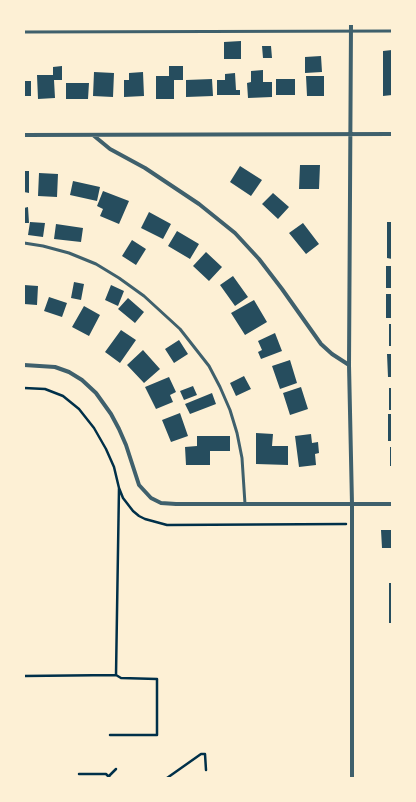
<!DOCTYPE html>
<html>
<head>
<meta charset="utf-8">
<style>
	body { margin:0 }
	#map { position:relative; width:416px; height:802px; overflow:hidden; background:#fdf0d5; font-family:"Public Sans",sans-serif }
	canvas { display:block }
	.frame { position:absolute; inset:0; border:25px solid #fdf0d5; pointer-events:none }
</style>
</head>
<body>
<div id="map">
<canvas width="416" height="802"></canvas>
<div class="frame"></div>
</div>
<script>
const context = document.querySelector('canvas').getContext('2d');
context.lineJoin = 'round';
function fillPath(path, color) {
  context.fillStyle = color;
  context.fill(path, 'evenodd');
}
function shape(rows) {
  const path = new Path2D();
  for (const r of rows) {
    path.moveTo(r[0], r[1]);
    for (let i = 2; i < r.length; i += 2) path.lineTo(r[i], r[i + 1]);
  }
  return path;
}
function stroke(path, color, width, dash) {
  context.strokeStyle = color;
  context.lineWidth = width;
  context.lineCap = dash ? 'butt' : 'round';
  context.setLineDash(dash || []);
  context.stroke(path);
}
fillPath(shape([
	[241,41,241,59,224,59,224,42],
	[262,46,271,46,272,58,263,58],
	[392,50,392,95,383,96,383,51],
	[321,56,322,72,305,73,305,57],
	[62,66,62,80,54,80,55,98,38,99,37,75,53,75,53,67],
	[169,66,183,66,183,80,174,80,174,99,156,99,156,76,169,76],
	[263,70,263,82,272,82,272,97,248,98,247,83,251,82,251,71],
	[94,72,114,73,113,97,93,96],
	[143,72,144,96,124,97,124,80,129,80,129,73],
	[235,73,236,90,240,90,240,95,217,95,217,80,225,80,225,74],
	[306,76,324,76,324,96,307,96],
	[212,79,213,96,186,97,186,80],
	[276,79,295,79,295,95,276,95],
	[24,81,31,81,31,96,24,96],
	[66,83,89,83,88,99,66,99],
	[300,165,320,165,319,189,299,189],
	[240,166,262,180,251,196,230,182],
	[24,171,29,171,29,193,24,192],
	[39,173,58,174,57,197,38,196],
	[73,181,100,187,97,201,70,195],
	[103,191,129,201,119,224,100,216,103,209,97,206],
	[273,193,289,207,278,219,262,204],
	[28,207,29,223,24,223,24,208],
	[149,212,171,224,163,239,141,228],
	[30,222,45,223,43,237,28,235],
	[387,222,392,222,392,259,387,258],
	[303,223,319,244,306,254,289,233],
	[56,224,83,228,81,242,54,239],
	[177,231,199,244,190,259,168,246],
	[132,240,146,249,136,265,122,256],
	[206,252,222,267,209,281,193,266],
	[386,266,392,266,392,288,386,288],
	[233,276,248,297,235,306,220,285],
	[74,282,84,284,81,300,71,298],
	[24,285,38,286,37,305,24,304],
	[111,285,124,291,118,306,105,300],
	[386,294,392,294,392,318,386,318],
	[49,297,67,303,62,317,44,311],
	[128,298,144,312,135,323,118,309],
	[254,300,267,322,245,335,231,313],
	[84,306,100,315,89,336,72,327],
	[389,324,392,324,392,346,389,346],
	[121,330,136,340,120,363,105,352],
	[275,333,282,351,261,359,258,352,262,350,258,341],
	[179,340,188,354,174,363,165,349],
	[143,350,160,369,144,383,127,365],
	[387,354,392,354,392,377,388,377],
	[290,360,297,383,280,389,272,366],
	[244,376,251,389,236,396,230,383],
	[169,377,176,392,170,395,173,402,156,409,145,387],
	[193,386,197,395,184,400,180,391],
	[301,387,308,409,290,415,283,393],
	[389,388,392,388,392,410,389,410],
	[212,393,216,404,190,414,185,404],
	[180,413,188,436,171,442,162,420],
	[388,414,392,414,392,441,388,441],
	[256,433,273,434,272,446,288,446,288,465,256,464],
	[311,434,312,443,318,442,319,453,315,454,316,465,299,467,295,436],
	[197,436,230,436,230,451,210,451,210,465,186,465,185,447,197,446],
	[390,447,392,447,392,466,390,466],
	[381,530,392,530,392,548,382,548],
	[389,583,392,583,392,623,389,623]
]), '#264d5e');
stroke(shape([
	[24,388,45,389,63,396,79,409,94,428,106,449,114,467,119,488,116,675],
	[119,488,123,498,133,511,139,516,145,519,167,525,346,524],
	[24,676,116,675,121,678,157,679,157,735,110,735],
	[79,774,106,774,110,778],
	[109,776,116,769],
	[167,778,201,754,205,754,206,770]
]), '#003049', 2.5);
stroke(shape([
	[24,32,392,31],
	[24,243,43,246,69,253,96,264,119,278,144,296,180,329,209,366,220,387,230,410,237,433,242,458,245,504]
]), '#3f606c', 3);
stroke(shape([
	[351,24,349,365,352,504,352,778],
	[24,135,392,134],
	[93,135,110,149,145,168,199,204,235,233,259,259,282,289,321,344,332,354,349,365],
	[24,365,55,367,69,372,82,380,96,393,111,414,119,429,126,445,139,485,151,498,161,503,176,504,392,504]
]), '#3f606c', 4);
</script>
</body>
</html>
